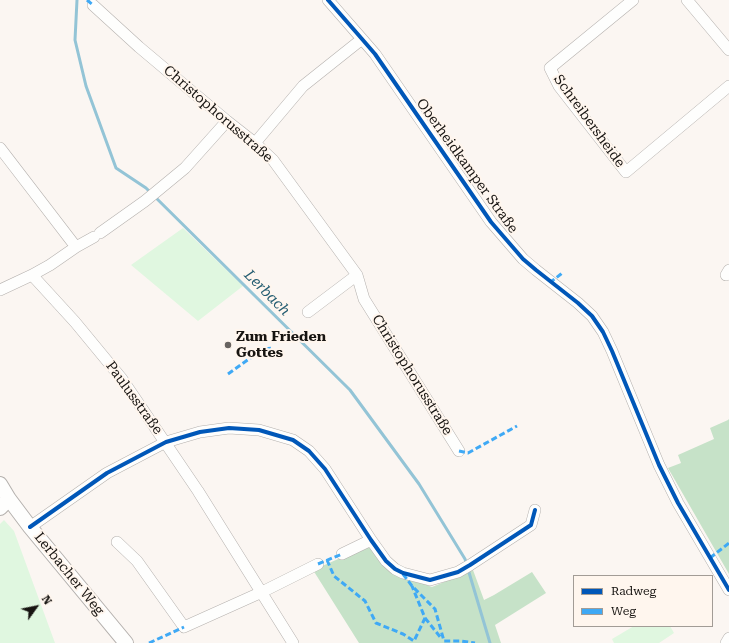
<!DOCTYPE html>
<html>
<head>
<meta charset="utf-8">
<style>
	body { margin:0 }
	#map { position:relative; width:729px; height:643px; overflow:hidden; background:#fbf6f2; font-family:"Roboto Serif",serif }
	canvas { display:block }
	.legend { position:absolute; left:573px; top:575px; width:140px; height:52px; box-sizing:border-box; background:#fff6ee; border:1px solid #a29c96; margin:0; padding:5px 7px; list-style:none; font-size:12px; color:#171411 }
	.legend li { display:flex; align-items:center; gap:8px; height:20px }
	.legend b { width:20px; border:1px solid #a29c96 }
	.north { position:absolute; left:16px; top:587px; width:40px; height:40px; -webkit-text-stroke:3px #fff6ee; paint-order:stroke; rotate:57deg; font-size:11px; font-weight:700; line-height:16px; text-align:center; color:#171411 }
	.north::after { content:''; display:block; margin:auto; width:14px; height:18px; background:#171411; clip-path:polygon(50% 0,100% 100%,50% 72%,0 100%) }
</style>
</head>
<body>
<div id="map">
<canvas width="729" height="643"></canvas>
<ul class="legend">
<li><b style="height:5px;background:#0057b8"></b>Radweg</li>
<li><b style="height:5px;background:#3fa9f5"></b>Weg</li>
</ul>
<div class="north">N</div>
</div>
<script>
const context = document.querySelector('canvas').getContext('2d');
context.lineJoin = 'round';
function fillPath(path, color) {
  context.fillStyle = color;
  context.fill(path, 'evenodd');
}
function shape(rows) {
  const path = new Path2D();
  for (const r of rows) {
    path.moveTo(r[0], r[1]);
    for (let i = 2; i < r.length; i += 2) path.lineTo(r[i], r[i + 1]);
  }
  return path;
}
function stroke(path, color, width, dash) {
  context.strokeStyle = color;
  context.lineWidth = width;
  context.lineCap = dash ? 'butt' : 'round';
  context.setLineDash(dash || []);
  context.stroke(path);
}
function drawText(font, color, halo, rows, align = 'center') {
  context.font = font + ' "Roboto Serif",serif';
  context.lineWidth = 4;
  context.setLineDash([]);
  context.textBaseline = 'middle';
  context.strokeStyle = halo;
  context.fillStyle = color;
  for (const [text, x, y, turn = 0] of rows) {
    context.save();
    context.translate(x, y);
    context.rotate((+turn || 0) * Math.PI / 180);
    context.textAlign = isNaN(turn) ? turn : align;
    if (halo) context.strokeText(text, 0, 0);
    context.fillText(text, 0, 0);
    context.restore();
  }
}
fillPath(shape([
	[183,228,243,286,198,321,131,265],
	[4,520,14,531,55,643,0,643,0,524],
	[634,626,670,626,674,633,659,643,614,643,612,639]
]), '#e0f7e0');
fillPath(shape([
	[729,419,729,574,668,468,681,463,678,455,714,439,710,428,728,420],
	[368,546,392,572,432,587,473,570,484,600,494,595,532,572,546,593,495,625,501,643,359,643,313,570]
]), '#c6e2c8');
stroke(shape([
	[77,0,75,40,86,86,116,168,146,188,350,390,419,484,465,559,490,643]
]), '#93c4d6', 3);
const minor = shape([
	[328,0,362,39,375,54,491,222,523,259,536,270,578,303,592,316,603,332,612,351,659,465,678,503,729,590],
	[633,0,550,68,559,86,626,172,729,86],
	[687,0,729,50],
	[93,5,139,47,227,121,255,143,273,160,357,275,364,299,459,451],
	[255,143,303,86,362,39],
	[0,148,76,247,50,265,32,275,0,290],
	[100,233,145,201,185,168,227,121],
	[76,247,94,237],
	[32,275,75,322,122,379,198,491,293,643],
	[726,275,729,270],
	[308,312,357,275],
	[30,527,107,473,166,442,200,432,229,428,259,430,293,440,309,451,325,469,371,540,386,561,395,569,403,573,430,580,458,572,470,565,531,525,535,510],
	[117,542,137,561,184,627,262,592,318,564],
	[342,554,371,540],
	[726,643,729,638]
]);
const tertiary = shape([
	[0,484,9,499,30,527,126,643],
	[0,508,9,499]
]);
stroke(minor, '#b4b0ad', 12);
stroke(tertiary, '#b4b0ad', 16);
stroke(minor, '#fefefd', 11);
stroke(tertiary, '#fefefd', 14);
stroke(shape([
	[87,0,93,5],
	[549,281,552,281,561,274,563,272],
	[228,374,263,349,272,348],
	[459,451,468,453,517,426],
	[710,558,729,543],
	[327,560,334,576,365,601,376,623,403,634,414,641,425,618,412,586],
	[318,564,342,554],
	[403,574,412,586,435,609,444,641,461,641,475,643],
	[425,618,441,638],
	[149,643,184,627]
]), '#3fa9f5', 3, [6, 3]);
stroke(shape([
	[328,0,362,39,375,54,491,222,523,259,536,270,578,303,592,316,603,332,612,351,659,465,678,503,729,590],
	[30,527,107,473,166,442,200,432,229,428,259,430,293,440,309,451,325,469,371,540,386,561,395,569,403,573,430,580,458,572,470,565,531,525,535,510]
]), '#0057b8', 4);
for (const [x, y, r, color] of [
	[228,345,4,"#676360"]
]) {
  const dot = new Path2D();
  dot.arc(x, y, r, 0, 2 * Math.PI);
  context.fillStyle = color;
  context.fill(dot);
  stroke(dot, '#fff6ee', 1.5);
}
drawText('14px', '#171411', '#fff6ee', [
	["Christophorusstraße",218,114,41],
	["Schreibersheide",589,121,54],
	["Oberheidkamper Straße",467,166,54],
	["Christophorusstraße",412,375,58],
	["Paulusstraße",134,398,54],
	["Lerbacher Weg",69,574,51]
]);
drawText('bold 14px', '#171411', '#fff6ee', [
	["Zum Frieden",236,337],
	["Gottes",236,353]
], 'left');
drawText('italic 15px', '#245d72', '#fff6ee', [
	["Lerbach",267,293,45]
]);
</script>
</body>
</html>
